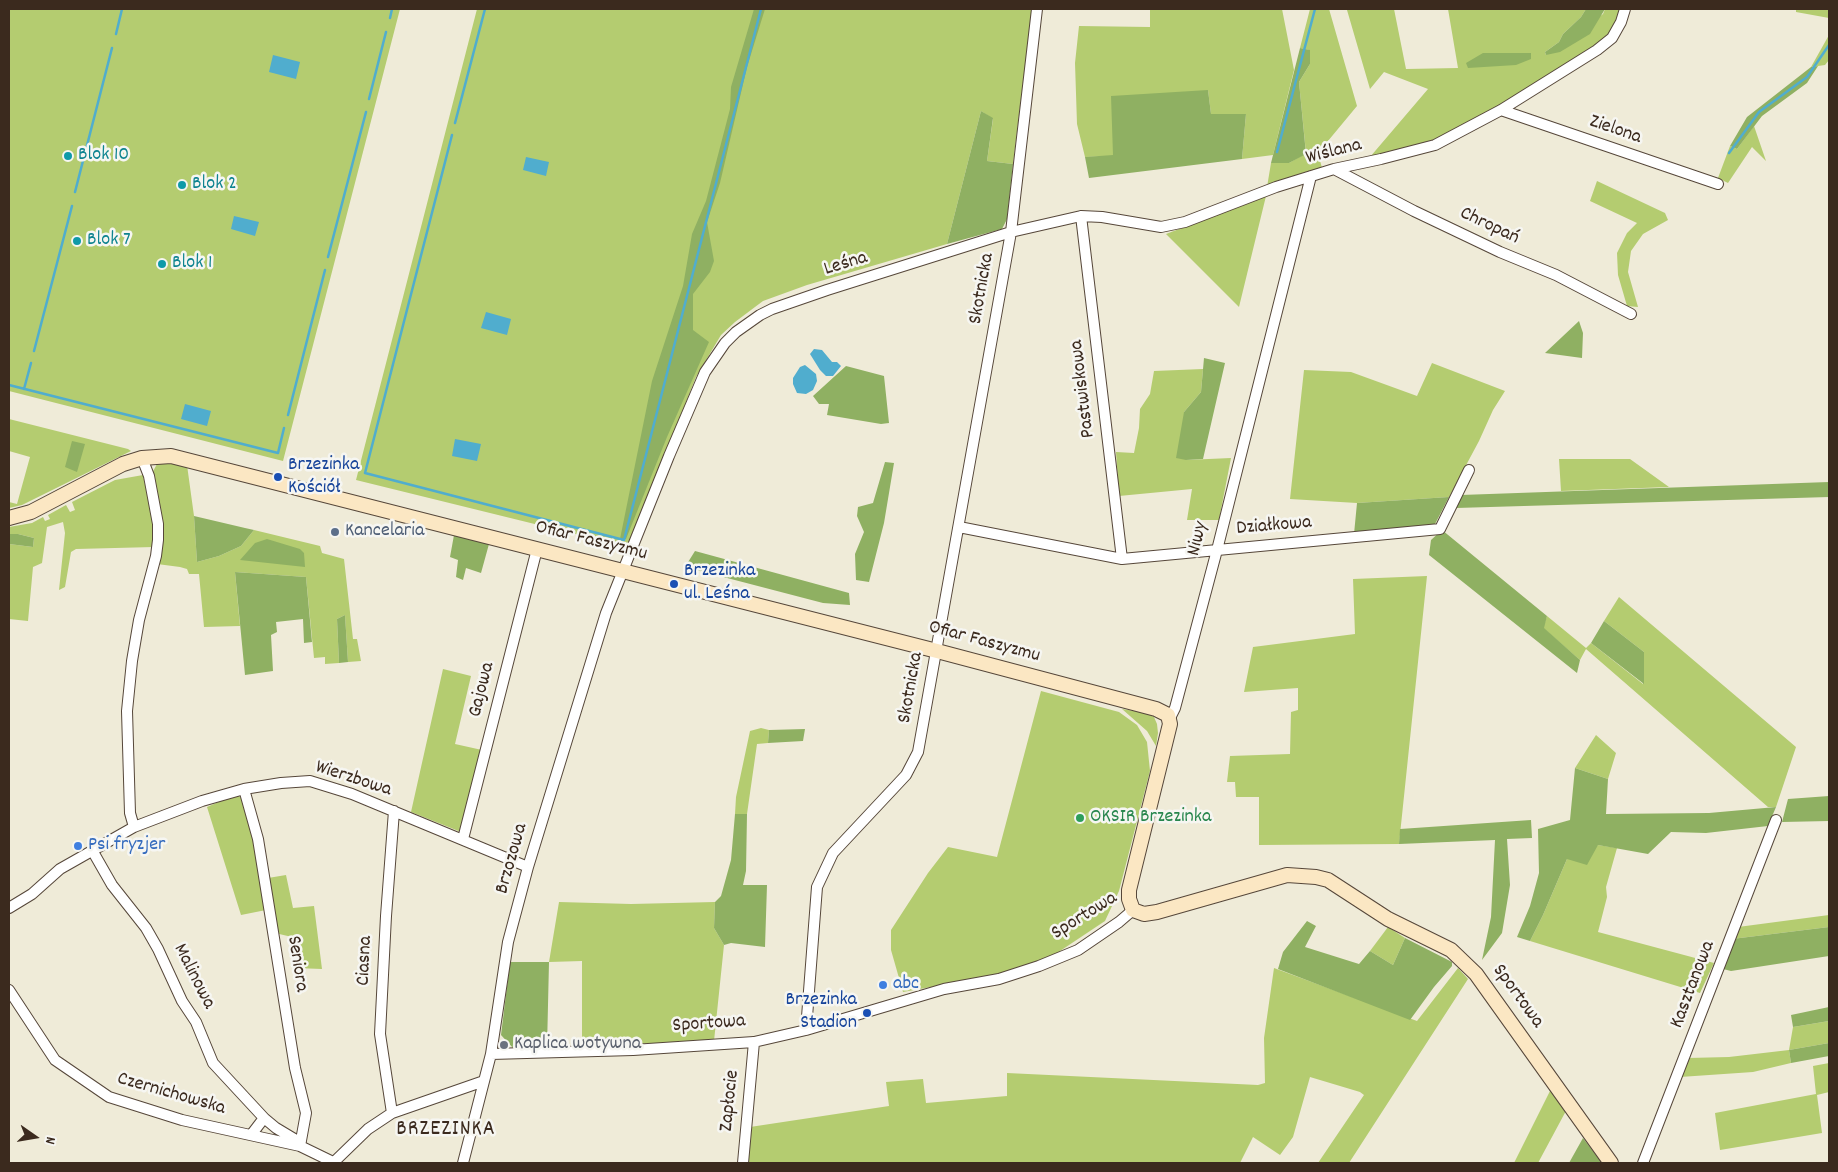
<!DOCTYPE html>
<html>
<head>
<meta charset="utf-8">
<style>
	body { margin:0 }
	#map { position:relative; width:1838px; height:1172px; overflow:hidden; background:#efebd8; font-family:Dekko,sans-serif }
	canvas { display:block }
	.frame { position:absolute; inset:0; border:10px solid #3b2a1e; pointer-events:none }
	.north { position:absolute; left:10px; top:1112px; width:50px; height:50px; -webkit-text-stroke:4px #f6f6f2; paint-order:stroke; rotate:103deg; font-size:14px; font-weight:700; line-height:20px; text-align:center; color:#3b2a1e }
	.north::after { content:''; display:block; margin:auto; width:18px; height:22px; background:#3b2a1e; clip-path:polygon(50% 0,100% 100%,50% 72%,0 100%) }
</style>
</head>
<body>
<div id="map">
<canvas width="1838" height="1172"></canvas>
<div class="frame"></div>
<div class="north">N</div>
</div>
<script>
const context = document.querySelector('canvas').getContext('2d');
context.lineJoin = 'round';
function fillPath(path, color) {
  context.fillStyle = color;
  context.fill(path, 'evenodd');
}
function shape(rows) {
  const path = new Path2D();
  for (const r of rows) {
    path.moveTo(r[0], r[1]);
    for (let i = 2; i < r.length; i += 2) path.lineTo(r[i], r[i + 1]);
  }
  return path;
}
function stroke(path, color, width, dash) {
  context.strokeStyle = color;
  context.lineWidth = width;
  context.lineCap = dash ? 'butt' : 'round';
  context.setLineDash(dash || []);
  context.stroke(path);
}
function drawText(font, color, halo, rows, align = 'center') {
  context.font = font + ' Dekko,sans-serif';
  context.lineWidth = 5;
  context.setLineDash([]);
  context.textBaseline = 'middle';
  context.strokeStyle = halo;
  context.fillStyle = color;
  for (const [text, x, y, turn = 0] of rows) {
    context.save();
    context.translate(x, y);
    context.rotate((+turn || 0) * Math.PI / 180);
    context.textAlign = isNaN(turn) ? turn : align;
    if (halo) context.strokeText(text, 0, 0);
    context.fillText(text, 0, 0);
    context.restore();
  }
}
fillPath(shape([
	[9,9,400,9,283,461,9,391],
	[477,9,1032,9,1013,164,987,161,993,119,981,111,947,244,807,285,763,301,735,322,721,335,696,377,628,547,356,480],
	[1150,9,1282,9,1294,70,1273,155,1242,159,1246,114,1211,114,1208,90,1113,156,1085,157,1077,124,1075,63,1079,26,1150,27],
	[1310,9,1329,9,1357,106,1318,153,1322,168,1267,187,1271,163,1289,163,1306,153,1299,82,1310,64,1309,50,1300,48],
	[1349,9,1394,9,1406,69,1458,68,1448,9,1586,9,1581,17,1563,34,1559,42,1545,52,1546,55,1603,14,1605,9,1622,9,1609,37,1496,109,1433,140,1370,157,1428,89,1384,72,1370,89,1347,10],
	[1796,9,1829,9,1829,18,1796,12],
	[1829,35,1829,60,1825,65,1811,67],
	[1754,126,1766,161,1752,147,1728,183,1718,178,1730,146,1737,149],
	[1597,181,1665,213,1668,220,1643,234,1631,251,1628,272,1638,307,1627,306,1618,275,1617,253,1627,233,1637,223,1590,201],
	[1266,196,1239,307,1166,234],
	[1432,363,1505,391,1493,410,1479,441,1449,497,1357,503,1290,499,1304,370,1351,372,1417,396],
	[1203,369,1201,392,1184,412,1186,460,1231,458,1219,520,1187,520,1192,489,1119,496,1116,452,1134,453,1139,428,1140,409,1150,394,1154,371],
	[9,419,128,449,131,451,22,505,9,508,9,502,17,504,30,457,9,451],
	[1559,459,1630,459,1669,487,1561,491],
	[169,462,187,465,194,516,197,562,219,556,241,546,254,530,320,546,322,553,344,559,353,639,357,639,361,661,348,662,345,615,337,619,339,663,325,664,325,657,314,658,306,577,235,572,240,626,204,627,199,574,189,574,187,569,180,567,157,564,151,475,157,464],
	[143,475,153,524,154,547,76,549,71,552,65,587,59,590,65,533,63,522,47,527,42,563,33,567,28,621,9,619,9,544,33,547,34,538,18,534,9,534,9,527,32,523,43,517,45,521,50,519,48,515,66,505,70,512,75,510,72,502,115,480],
	[1427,576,1399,844,1259,845,1259,797,1236,797,1235,782,1227,782,1230,756,1290,754,1291,712,1298,710,1298,688,1244,692,1253,647,1355,634,1353,579],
	[1619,597,1796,747,1776,807,1768,807,1586,649,1580,660,1543,628,1547,616,1586,648,1591,643,1643,684,1644,652,1604,621],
	[443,669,471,676,455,744,482,750,461,832,411,812],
	[1041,691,1119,712,1137,725,1147,742,1150,771,1119,891,1105,921,1054,955,998,975,903,992,891,950,891,930,928,873,948,847,997,857],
	[1122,709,1147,713,1154,717,1157,724,1158,733,1156,746,1147,731],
	[761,728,769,730,768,743,757,744,747,814,735,814,736,797,750,731],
	[1596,735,1616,753,1608,779,1575,768],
	[237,794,242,799,254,837,266,910,241,915,207,807],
	[1598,845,1617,848,1606,887,1607,897,1598,932,1714,963,1700,993,1530,941,1543,915,1567,859],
	[286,875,293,908,314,906,322,969,296,968,292,937,275,933,268,878],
	[559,902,631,904,715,902,714,928,724,945,714,1041,582,1046,582,961,549,962],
	[1829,915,1829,927,1732,939,1738,927],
	[1388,927,1405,938,1393,965,1370,951],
	[1274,968,1417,1021,1458,968,1468,979,1349,1163,1318,1163,1364,1095,1360,1092,1310,1077,1293,1137,1280,1155,1253,1137,1240,1163,748,1163,750,1127,889,1106,886,1082,923,1079,926,1103,1007,1096,1007,1073,1258,1085,1265,1083,1264,1038],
	[1829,1021,1829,1043,1789,1050,1791,1063,1753,1072,1680,1077,1688,1058,1729,1057,1789,1050,1793,1027],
	[1829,1063,1829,1092,1817,1095,1822,1133,1720,1150,1715,1113,1816,1094,1813,1066],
	[1551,1089,1567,1109,1538,1163,1514,1163]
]), '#b4cc70');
fillPath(shape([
	[754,9,765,9,747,67,720,183,707,222,714,261,710,272,693,294,693,330,709,342,667,437,626,539,620,539,652,381,683,286,692,234,706,201,730,109,731,87],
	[1586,9,1605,9,1590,34,1560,52,1546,55,1545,52,1559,42,1563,34,1581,17],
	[1300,48,1310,50,1310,64,1299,82,1306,154,1289,163,1271,163],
	[1483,53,1531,53,1531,59,1516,65,1468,68,1466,63],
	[1818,66,1807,83,1762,116,1737,149,1730,146,1747,117,1811,67],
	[1208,90,1211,114,1246,114,1242,159,1089,178,1085,157,1113,155,1111,96],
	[981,111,993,118,987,161,1013,164,1007,219,1002,229,947,244],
	[1579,321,1583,333,1582,358,1545,353],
	[1204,358,1225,363,1203,459,1186,460,1176,458,1184,412,1201,392],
	[846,366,884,376,889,423,881,424,827,415,829,404,819,404,813,396],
	[72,441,85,444,77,472,65,467],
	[885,462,894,463,884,523,869,582,856,580,855,554,864,532,857,516,858,507,873,503],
	[1829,482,1829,497,1456,508,1461,495],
	[1449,497,1435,524,1426,527,1354,534,1357,503],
	[194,516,245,528,254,530,241,546,219,556,197,562],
	[1442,530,1547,616,1544,628,1580,660,1577,673,1429,555,1431,540],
	[9,534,18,534,34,538,33,547,9,544],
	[454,535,489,544,481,573,466,568,463,580,456,577,458,560,450,557],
	[267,539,300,549,304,553,305,567,240,560,255,543],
	[695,551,849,593,850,605,823,603,685,567],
	[235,572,306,577,312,642,304,643,303,619,276,622,277,632,271,635,273,671,245,675],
	[345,615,348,662,339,663,337,619],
	[1604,621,1644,652,1644,684,1591,643],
	[805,729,803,741,768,743,769,730],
	[1575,768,1608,779,1606,814,1709,813,1776,807,1768,826,1706,833,1671,832,1648,854,1598,845,1587,865,1567,859,1543,915,1530,941,1517,937,1530,906,1539,873,1538,829,1570,820],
	[1829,796,1829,821,1782,822,1788,799],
	[735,814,747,814,746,871,743,885,767,885,765,947,731,943,724,945,714,928,715,902,721,896,731,860],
	[1531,820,1532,838,1507,839,1510,885,1502,933,1482,960,1491,917,1495,840,1399,844,1400,829],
	[1307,921,1316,926,1305,947,1359,964,1370,951,1393,965,1405,938,1452,962,1452,966,1434,987,1410,1020,1278,969,1283,952],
	[1829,927,1829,956,1731,971,1723,969,1732,939],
	[510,962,549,962,547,1048,513,1048,501,1035],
	[1829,1007,1829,1021,1793,1027,1791,1015],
	[1829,1043,1829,1056,1791,1063,1789,1050],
	[1583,1138,1602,1163,1569,1163]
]), '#8fb062');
fillPath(shape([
	[273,55,300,62,296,79,269,72],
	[526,157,549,162,546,176,523,170],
	[234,216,259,222,255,236,231,229],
	[486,312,511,319,507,335,481,328],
	[814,349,822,350,832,362,837,362,841,366,833,376,826,376,820,370,810,354],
	[805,365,816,374,817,381,813,390,806,394,797,393,793,384,793,378,800,367],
	[185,404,211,411,207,426,181,419],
	[455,439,481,444,477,461,452,456]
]), '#50adce');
stroke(shape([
	[390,18,392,9],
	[116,34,122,9],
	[369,99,386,32],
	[455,123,485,9],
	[452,135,365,473,624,540,761,9],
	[1277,152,1315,9],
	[1729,153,1759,112,1807,77,1829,45],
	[75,192,112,48],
	[328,257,366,112],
	[34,351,72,206],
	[9,385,278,453,284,428],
	[24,389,31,363],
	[288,415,325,270]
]), '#50adce', 2.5);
const street = shape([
	[1501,110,1718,184],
	[1334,169,1414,211,1500,252,1556,275,1631,314],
	[1081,216,1122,559],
	[959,527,1122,559,1440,529,1469,470],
	[1170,718,1175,708,1217,550,1311,176],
	[244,789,258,839,295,1068,306,1113,300,1146],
	[134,827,130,813,127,711,132,661,139,620,156,556,158,540,158,524,149,476,142,458],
	[463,839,537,549],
	[92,850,112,885,146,928,158,949,182,1001,196,1022,213,1063,264,1118,251,1135],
	[9,908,32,894,60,869,134,827,202,801,244,789,281,783,310,781,352,794,528,867],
	[9,990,55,1060,109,1097,182,1120,300,1146,335,1163],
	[806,1030,817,887,833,853,906,775,918,752,1011,232,1081,216,1102,217,1161,227,1185,222,1276,187,1334,169,1381,159,1435,145,1501,110,1597,50,1612,38,1621,22,1625,9],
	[491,1054,633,1050,754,1042,806,1030,944,989,999,979,1039,966,1078,950,1119,922,1133,910],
	[392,1113,380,1034,386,916,394,811],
	[264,1118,276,1128,296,1140,299,1145],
	[334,1162,368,1129,392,1113,484,1081],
	[463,1163,491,1054,508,942,528,867,606,613,669,456,705,372,725,343,736,332,760,315,772,309,827,290,1011,232,1037,9],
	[743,1163,754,1042],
	[1643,1163,1776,820]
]);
const secondary = shape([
	[9,518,31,512,123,464,142,458,171,456,937,651,1156,709,1168,715,1170,724,1129,890,1129,899,1133,910,1144,914,1157,912,1287,875,1316,877,1328,880,1388,919,1451,950,1476,974,1611,1163]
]);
stroke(street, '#56473a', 12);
stroke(secondary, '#56473a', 16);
stroke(street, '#fff', 10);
stroke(secondary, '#fbe7c3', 14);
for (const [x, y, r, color] of [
	[68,156,5,"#0f9aa8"],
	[182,185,5,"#0f9aa8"],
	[77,241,5,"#0f9aa8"],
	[162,264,5,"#0f9aa8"],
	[278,477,5,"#1a4fb4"],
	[335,532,5,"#5c6f8a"],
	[674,584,5,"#1a4fb4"],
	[1080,818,5,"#2e9e5b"],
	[78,846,5,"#3f7fe0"],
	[883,985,5,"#3f7fe0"],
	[867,1013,5,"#1a4fb4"],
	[504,1045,5,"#6b7280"]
]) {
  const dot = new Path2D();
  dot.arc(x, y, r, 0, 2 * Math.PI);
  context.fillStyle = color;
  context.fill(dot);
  stroke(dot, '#f6f6f2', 2);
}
drawText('20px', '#3b2a1e', '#f6f6f2', [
	["Zielona",1615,131,19],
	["Wiślana",1334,153,-14],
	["Chropań",1489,227,25],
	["Leśna",846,265,-17],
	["Skotnicka",983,289,-80],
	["Pastwiskowa",1084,389,-97],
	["Działkowa",1274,527,-5],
	["Niwy",1199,539,-76],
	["Ofiar Faszyzmu",591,542,14],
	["Ofiar Faszyzmu",984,643,15],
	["Skotnicka",912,688,-80],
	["Gajowa",483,690,-76],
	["Wierzbowa",353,780,18],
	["Brzozowa",513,859,-74],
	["Sportowa",1085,917,-32],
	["Ciasna",366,961,-87],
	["Seniora",296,964,81],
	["Malinowa",193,977,63],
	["Kasztanowa",1694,985,-69],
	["Sportowa",1517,997,54],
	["Sportowa",709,1025,-4],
	["Czernichowska",171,1095,16],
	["Zapłocie",731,1101,-84]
]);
drawText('20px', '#0d838f', '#f6f6f2', [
	["Blok 10",78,156],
	["Blok 2",192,185],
	["Blok 7",87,241],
	["Blok 1",172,264]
], 'left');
drawText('20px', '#164399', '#f6f6f2', [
	["Brzezinka",288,466],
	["Kościół",288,489],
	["Brzezinka",684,572],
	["ul. Leśna",684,595],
	["Brzezinka",857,1001,"right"],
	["Stadion",857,1024,"right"]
], 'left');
drawText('20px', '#4e5e75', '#f6f6f2', [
	["Kancelaria",345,532]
], 'left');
drawText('20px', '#27864d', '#f6f6f2', [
	["OKSIR Brzezinka",1090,818]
], 'left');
drawText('20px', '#366cbe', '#f6f6f2', [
	["Psi fryzjer",88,846],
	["abc",893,985]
], 'left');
drawText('20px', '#5b616d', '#f6f6f2', [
	["Kaplica wotywna",514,1045]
], 'left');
context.letterSpacing = '1px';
drawText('22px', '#3b2a1e', '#f6f6f2', [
	["BRZEZINKA",446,1131]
]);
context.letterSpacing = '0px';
</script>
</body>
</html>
